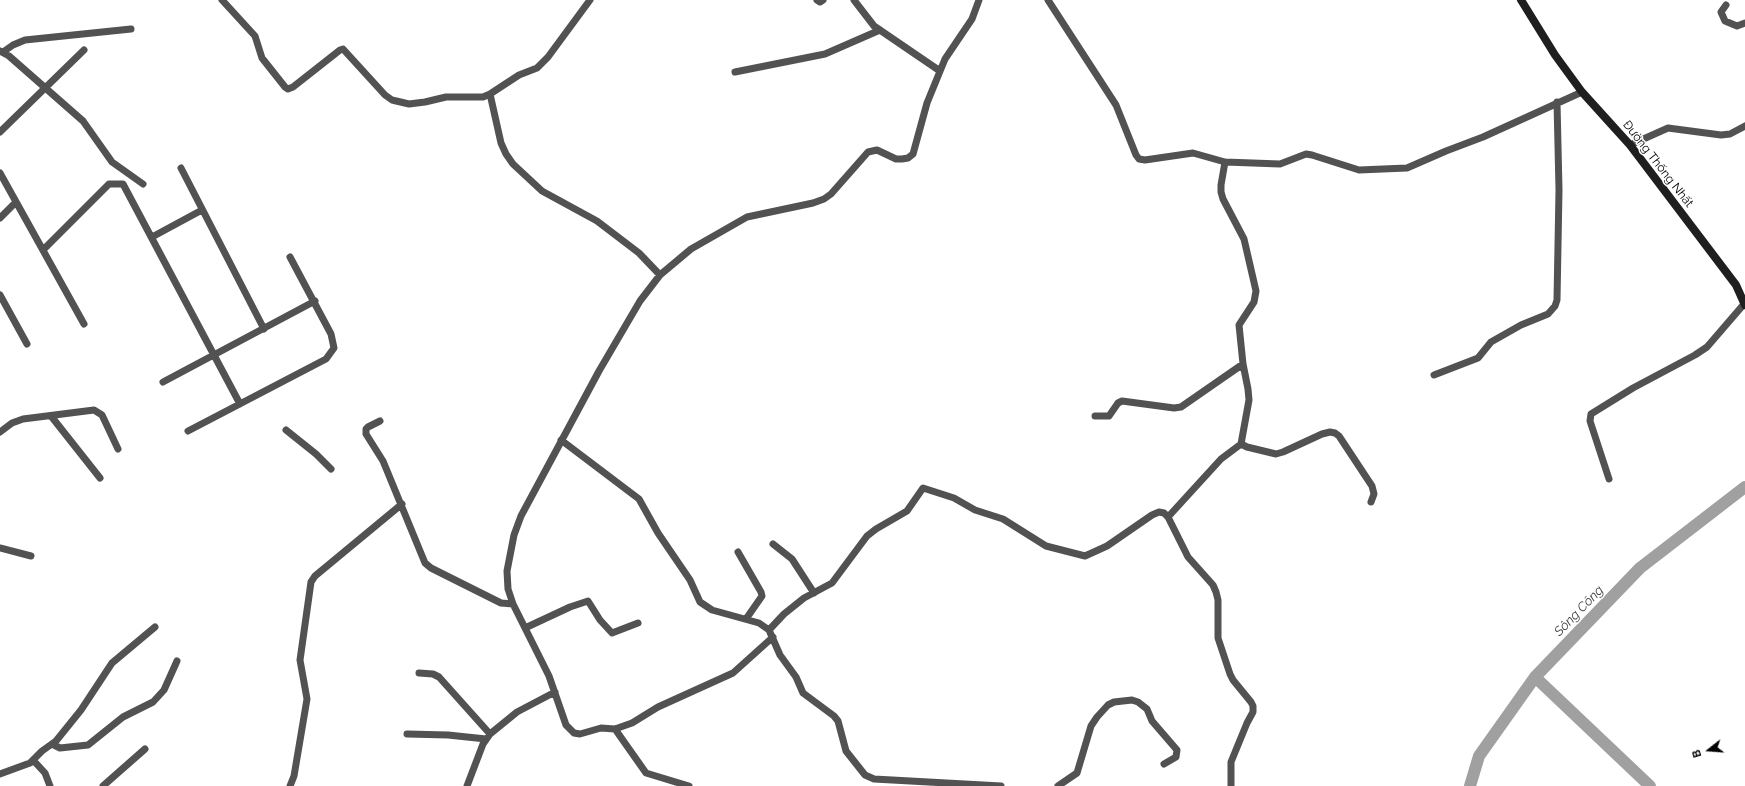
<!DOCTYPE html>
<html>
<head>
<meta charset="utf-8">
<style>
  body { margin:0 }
  #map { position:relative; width:1745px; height:786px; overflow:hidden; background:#fff; font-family:Raleway,sans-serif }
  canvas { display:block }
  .north { position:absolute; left:1689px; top:730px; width:40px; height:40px; -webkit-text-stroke:3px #fff; paint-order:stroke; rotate:253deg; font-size:11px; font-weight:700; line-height:16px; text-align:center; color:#000 }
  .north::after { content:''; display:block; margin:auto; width:14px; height:18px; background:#000; clip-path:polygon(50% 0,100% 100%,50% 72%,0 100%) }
</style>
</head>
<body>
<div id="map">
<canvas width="1745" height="786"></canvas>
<div class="north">B</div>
</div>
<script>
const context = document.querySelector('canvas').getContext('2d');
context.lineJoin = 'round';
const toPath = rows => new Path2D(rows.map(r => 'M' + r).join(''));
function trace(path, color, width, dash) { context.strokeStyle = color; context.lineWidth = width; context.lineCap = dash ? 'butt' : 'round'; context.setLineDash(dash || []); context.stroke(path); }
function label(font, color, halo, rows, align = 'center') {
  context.font = font + ' Raleway,sans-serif'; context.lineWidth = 3; context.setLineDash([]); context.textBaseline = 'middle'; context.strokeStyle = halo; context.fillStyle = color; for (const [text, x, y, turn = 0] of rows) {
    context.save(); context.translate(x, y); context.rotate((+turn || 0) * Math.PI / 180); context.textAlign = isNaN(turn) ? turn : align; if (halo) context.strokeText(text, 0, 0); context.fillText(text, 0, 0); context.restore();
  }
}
const river = toPath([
  [1535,677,1650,786],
  [1470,786,1479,756,1535,677,1640,568,1745,487]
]);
const street = toPath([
  [222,0,255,36,262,58,285,87,288,89,293,87,340,50,343,49,385,95,392,100,409,104,425,102,446,97,483,97,490,94,519,75,537,68,548,57,590,0],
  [817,0,820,2,823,0],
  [854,0,874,26,940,71],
  [1048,0,1116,105,1136,155,1139,159,1145,160,1193,153,1225,162,1280,164,1306,154,1312,155,1359,170,1407,168,1446,151,1483,137,1582,92],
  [1726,5,1721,12,1725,21,1737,26,1745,23],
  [0,51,9,56,83,121,112,162,143,184],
  [3,52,13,45,25,40,131,29],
  [735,72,825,54,880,30],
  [490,94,501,143,506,154,513,164,542,191,597,221,639,253,660,275],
  [0,132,84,50],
  [1630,145,1668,128,1721,135,1730,134,1745,126],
  [181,168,264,329],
  [0,173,84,324],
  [0,218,16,202],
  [152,237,202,210],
  [43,250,109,184,123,184,240,404],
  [0,295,27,344],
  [1434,375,1478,358,1491,342,1521,325,1548,314,1555,306,1557,300,1559,190,1557,102],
  [163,382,315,301],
  [51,416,100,478],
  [1095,416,1109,416,1118,403,1122,401,1174,408,1181,407,1243,364],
  [380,421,368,427,366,429,366,434,383,461,425,563,431,568,501,603,513,604],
  [286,430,316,454,331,469],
  [188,431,326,359,334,348,331,334,290,257],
  [0,432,12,423,23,419,94,410,102,415,118,449],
  [561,440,639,499,658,533,690,580,700,602,712,610,759,623,769,630,780,655,796,677,803,693,834,716,838,721,846,751,865,775,874,779,1001,786],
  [1241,444,1247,447,1276,454,1283,452,1322,434,1330,432,1335,433,1339,436,1372,486,1374,494,1371,502],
  [1609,479,1590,421,1591,414,1633,388,1695,355,1707,347,1744,304],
  [1168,517,1221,459,1241,444,1249,400,1248,389,1243,364,1239,325,1254,302,1256,291,1244,239,1223,199,1221,192,1221,185,1225,162],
  [773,544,792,559,814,593],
  [0,548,31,556],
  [738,552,761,592,762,596,746,619],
  [525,628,570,607,588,601,600,620,612,633,638,623],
  [769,630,784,614,804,598,832,583,867,536,876,529,907,511,923,488,954,498,975,510,1003,519,1046,546,1085,556,1107,546,1152,515,1159,512,1164,513,1168,517,1188,557,1213,585,1216,592,1218,600,1218,638,1230,674,1233,680,1251,702,1253,706,1253,712,1247,723,1231,762,1231,786],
  [773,637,733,673,658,707,632,723,615,729,601,728,580,734,574,733,566,725,549,676,513,604,508,589,507,571,514,535,521,516,599,371,640,301,660,275,691,249,747,217,813,203,824,199,831,194,868,152,877,150,896,159,902,159,908,158,913,154,927,103,945,59,972,19,979,0],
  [419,673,433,674,439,677,490,734],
  [615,729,646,773,689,786],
  [407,734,448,735,486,739],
  [52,744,60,748,88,745,123,717,153,702,164,690,177,661],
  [33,760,45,773,50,786],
  [0,774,30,763,42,751,56,741,81,710,112,663,155,627],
  [103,786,145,749],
  [290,786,294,776,307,699,300,660,311,582,315,576,402,504],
  [467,786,483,744,490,734,517,712,555,692],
  [1058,786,1077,773,1091,726,1097,717,1108,705,1114,702,1132,700,1138,702,1147,709,1152,721,1177,750,1176,757,1164,764]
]);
const secondary = toPath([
  [1521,0,1555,55,1582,92,1630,145,1736,285,1745,305]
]);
const streetNames = [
  ["Đường Thống Nhất",1658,164,52]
];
const waterNames = [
  ["Sông Công",1579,611,-46]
];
trace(river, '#a0a0a0', 12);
trace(street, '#525252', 7);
trace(secondary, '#1f1f1f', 8);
label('12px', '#000', '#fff', streetNames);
label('italic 13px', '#414141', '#fff', waterNames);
</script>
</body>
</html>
